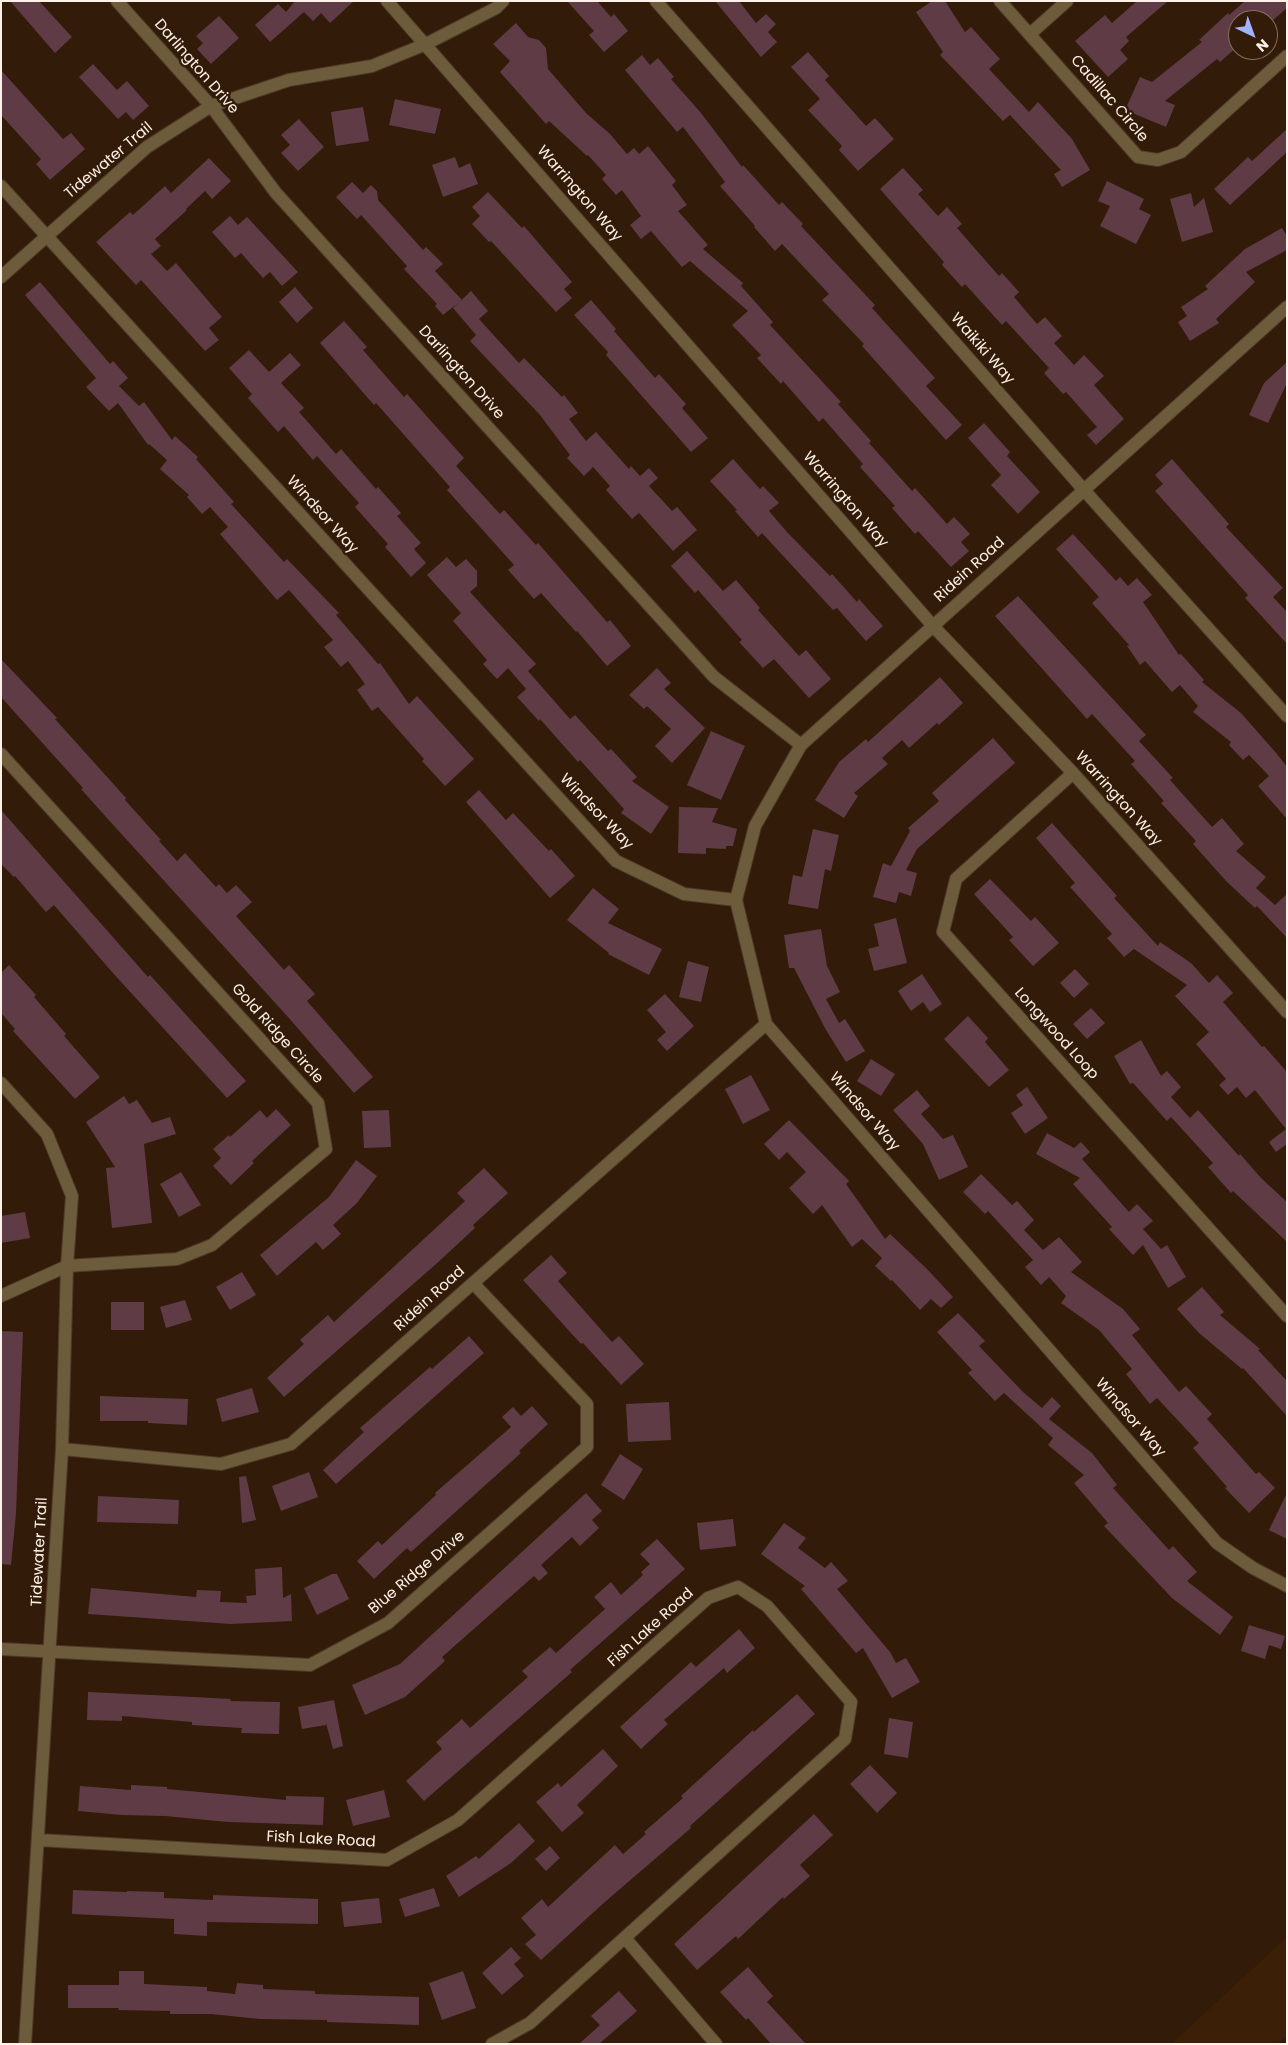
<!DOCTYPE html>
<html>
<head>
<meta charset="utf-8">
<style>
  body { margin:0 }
  #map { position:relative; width:1288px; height:2045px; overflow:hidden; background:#321b08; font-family:Poppins,sans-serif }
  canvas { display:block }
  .frame { position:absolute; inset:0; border:2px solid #fef1e7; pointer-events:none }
  .north { position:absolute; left:1228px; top:10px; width:50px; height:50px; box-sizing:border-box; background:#321b08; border:1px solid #847161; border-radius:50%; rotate:138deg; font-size:14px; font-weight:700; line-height:20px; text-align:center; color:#fef1e7 }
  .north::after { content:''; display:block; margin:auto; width:18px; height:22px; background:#a2b2fd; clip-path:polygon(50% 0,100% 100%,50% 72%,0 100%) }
</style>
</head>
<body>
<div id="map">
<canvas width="1288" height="2045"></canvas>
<div class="frame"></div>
<div class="north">N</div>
</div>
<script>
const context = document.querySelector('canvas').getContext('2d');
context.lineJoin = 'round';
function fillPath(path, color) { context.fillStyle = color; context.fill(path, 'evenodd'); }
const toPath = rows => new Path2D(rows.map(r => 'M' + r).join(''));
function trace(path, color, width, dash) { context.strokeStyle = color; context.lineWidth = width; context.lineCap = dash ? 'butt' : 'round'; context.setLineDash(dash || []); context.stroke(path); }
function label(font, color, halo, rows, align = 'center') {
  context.font = font + ' Poppins,sans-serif'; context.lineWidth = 5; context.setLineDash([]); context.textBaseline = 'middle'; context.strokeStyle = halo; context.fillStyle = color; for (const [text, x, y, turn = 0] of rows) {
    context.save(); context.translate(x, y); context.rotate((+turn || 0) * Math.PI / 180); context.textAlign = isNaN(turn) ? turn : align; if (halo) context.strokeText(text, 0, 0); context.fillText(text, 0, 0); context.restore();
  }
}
const built = toPath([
  [1287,1937,1287,2036,1277,2044,1171,2044]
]);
const building = toPath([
  [10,1,39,1,72,37,55,53],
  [295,1,354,1,330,23,321,13,313,21,304,12,270,42,255,25,278,4,286,12],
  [567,1,597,1,611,17,614,14,628,31,604,52,589,35,594,31],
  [715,1,739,1,756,23,766,14,776,24,768,32,777,42,761,57],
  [932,1,945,1,965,32,971,27,1000,59,989,69,1029,112,1038,102,1072,139,1090,170,1062,187,1054,174,1061,170,1010,115,1003,121,940,55,943,52,916,12],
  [1137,1,1168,1,1126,37,1129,41,1120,50,1128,59,1108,77,1075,41,1105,15,1112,23],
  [1245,1,1287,1,1287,8,1273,20,1238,20,1238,46,1220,62,1217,59,1165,101,1175,105,1166,127,1125,110,1140,77,1152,82,1202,42,1199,40,1228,13,1229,15],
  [219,16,239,38,211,64,197,49,203,43,196,36],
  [516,23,528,37,539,40,546,48,548,69,586,113,610,134,627,154,634,148,639,154,648,146,676,181,672,185,687,205,678,211,708,245,703,249,743,283,741,286,773,322,770,325,841,402,838,404,871,441,869,443,912,491,915,488,947,524,954,517,970,534,961,542,969,551,951,567,918,531,915,534,892,508,895,506,860,467,863,464,823,418,819,422,783,381,781,384,757,358,761,355,732,325,748,311,690,261,682,267,651,231,641,239,630,225,641,216,622,190,616,195,602,179,606,175,588,155,587,156,549,121,546,124,500,72,510,61,493,44],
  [808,52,829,76,825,80,866,126,875,118,894,139,858,171,839,150,842,146,808,110,820,99,791,67],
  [642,55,650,65,658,58,674,77,671,79,701,113,742,167,743,165,779,205,782,202,803,224,801,226,875,305,872,308,935,378,926,386,962,425,946,440,862,346,864,344,822,300,829,294,782,244,775,251,754,227,755,226,720,186,725,182,683,127,677,132,625,70],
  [93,64,117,90,127,81,149,106,133,120,126,112,118,119,79,77],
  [1,70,63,139,71,133,85,149,50,180,36,164,41,159,1,115],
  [395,99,441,109,435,134,389,125],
  [363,107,369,141,336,146,331,112],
  [299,119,324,147,298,171,281,153,290,145,281,135],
  [1287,129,1287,152,1230,205,1214,189,1248,157,1252,161],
  [455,157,459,168,470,163,478,184,443,197,432,165],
  [209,158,231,181,212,199,205,191,186,209,187,210,155,239,161,246,151,254,167,271,176,263,222,317,209,328,219,340,205,351,141,280,136,285,96,242,130,212,133,215,165,186,171,193],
  [903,168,923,190,918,194,938,216,947,207,962,224,957,228,999,276,1002,273,1019,292,1014,297,1037,324,1045,317,1062,336,1054,343,1074,365,1084,355,1104,376,1094,385,1124,419,1096,445,1087,435,1097,427,1066,392,1063,394,1044,373,1049,368,1006,321,1002,325,965,284,962,287,942,265,944,262,880,189],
  [1107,181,1144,199,1139,209,1151,215,1136,244,1100,226,1110,206,1098,201],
  [352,182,363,193,371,185,377,191,378,200,423,250,426,247,443,264,435,271,462,300,443,315,435,306,437,304,404,269,407,266,361,215,357,219,336,197],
  [488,192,522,228,524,226,572,282,564,289,572,298,556,312,491,241,489,242,472,224,480,216,472,207],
  [1191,193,1194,207,1204,198,1213,232,1182,242,1170,199],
  [230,216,238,225,247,217,298,272,282,286,270,272,263,278,241,253,235,258,212,232],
  [1282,228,1287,236,1287,250,1246,272,1255,282,1216,319,1219,323,1190,341,1178,322,1187,316,1181,307,1208,289,1205,286,1245,249],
  [40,282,110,364,113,361,128,378,119,386,139,406,144,402,172,440,175,436,198,457,196,459,234,502,231,504,284,562,287,559,339,613,336,615,378,664,380,663,409,704,417,696,474,759,445,786,422,761,424,759,378,707,372,711,357,690,365,684,348,661,341,667,324,647,333,640,289,590,277,600,220,534,228,527,210,507,202,514,187,497,189,495,160,469,167,460,149,444,148,445,118,403,109,411,86,387,96,378,25,295],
  [295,287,313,308,297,323,279,302],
  [471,291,488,311,479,319,519,363,524,358,562,397,564,395,578,413,569,419,586,441,596,432,629,469,631,466,640,476,649,468,658,478,649,486,672,511,677,507,697,530,673,551,639,513,632,519,606,490,610,486,593,467,584,476,567,458,570,455,540,415,470,341,476,335,453,308],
  [591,300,616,329,614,331,655,378,659,374,686,404,682,408,708,438,691,452,606,355,608,352,574,315],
  [344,321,367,347,363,350,404,397,407,394,464,458,456,466,500,514,504,510,536,545,538,543,607,622,610,620,631,646,607,666,577,631,576,632,541,593,534,599,508,570,514,565,447,490,450,487,376,403,374,405,320,343],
  [249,350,269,372,290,353,301,365,281,383,304,408,299,412,336,454,341,449,376,489,378,487,401,513,397,516,421,543,414,549,426,563,411,577,385,547,388,544,355,507,359,503,317,456,313,460,284,426,278,432,248,398,252,394,229,368],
  [1287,362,1287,383,1268,423,1249,415,1264,383],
  [984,423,1010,452,1007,456,1040,492,1018,514,991,485,1001,475,968,438],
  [733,459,760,489,763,486,779,503,769,511,786,531,830,576,832,574,857,602,859,599,883,626,866,641,837,608,833,610,762,533,758,537,735,511,737,510,710,481],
  [1172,459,1229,524,1226,527,1283,588,1273,597,1287,612,1287,644,1245,598,1248,595,1155,491,1163,484,1155,475],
  [1073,534,1116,581,1120,577,1128,586,1137,578,1152,595,1143,602,1179,655,1181,654,1204,680,1202,682,1241,713,1277,754,1287,767,1287,819,1258,786,1269,776,1249,755,1243,760,1229,745,1231,742,1193,712,1198,706,1180,685,1172,692,1145,661,1140,665,1127,646,1129,645,1092,603,1099,597,1056,549],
  [687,551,723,591,736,580,760,608,758,610,799,656,806,650,831,679,809,698,774,659,763,668,739,642,742,640,698,590,695,593,671,566],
  [447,557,456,567,466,559,477,571,477,586,470,592,536,664,528,671,570,719,575,715,608,751,611,749,637,777,632,781,669,807,651,834,621,813,624,809,580,760,578,762,540,719,539,721,517,697,526,689,508,668,497,679,483,664,487,660,453,621,461,613,427,575],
  [1018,596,1146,735,1139,741,1173,778,1170,780,1212,827,1222,818,1244,844,1236,851,1266,877,1256,888,1275,905,1287,894,1287,938,1257,906,1255,908,1227,882,1193,844,1196,841,1161,803,1164,801,1131,764,1135,761,1092,714,1087,719,995,616],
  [1,659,57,718,55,719,126,798,125,800,161,840,159,841,177,861,185,853,216,887,219,884,227,893,236,885,252,902,236,916,284,970,289,965,315,994,307,1001,373,1077,354,1093,288,1017,106,817,81,789,83,788,1,697],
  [657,668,671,683,664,689,705,728,672,763,655,746,671,729,647,706,644,709,629,695],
  [940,677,963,703,939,725,937,723,909,748,902,740,882,758,888,764,854,793,858,796,844,818,815,800,839,762,866,739,868,742],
  [711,731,745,746,721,800,687,785],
  [993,738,1015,763,917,849,906,870,917,873,911,896,899,892,896,903,873,897,883,863,891,866,910,831,908,828,939,801,932,793],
  [479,790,506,820,513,813,549,851,551,849,575,876,550,898,466,802],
  [679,807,718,808,712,822,737,829,733,846,726,846,726,849,706,848,706,854,678,853],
  [1,810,148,977,150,975,246,1081,227,1098,112,972,54,905,46,912,15,876,14,877,1,864],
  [1052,823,1117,896,1114,898,1158,946,1160,942,1191,963,1209,983,1217,975,1233,993,1223,1002,1262,1047,1264,1046,1287,1072,1287,1144,1276,1152,1269,1142,1286,1129,1255,1090,1246,1098,1237,1087,1228,1095,1219,1085,1226,1079,1196,1044,1209,1032,1175,996,1187,985,1134,949,1124,957,1107,938,1112,934,1070,887,1075,883,1036,838],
  [813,829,839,835,831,871,825,869,818,909,788,904,793,875,802,877],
  [990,879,1031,921,1035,917,1059,943,1033,966,1009,940,1013,937,974,894],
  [593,888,619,909,608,923,662,949,649,975,608,954,609,953,567,920],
  [896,918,907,963,874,971,868,949,879,946,874,924],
  [821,929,827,966,840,992,826,999,839,1023,845,1019,865,1051,846,1062,826,1030,794,968,789,968,784,935],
  [688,961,709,967,701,1002,679,997],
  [9,965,36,995,34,997,66,1034,64,1036,100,1077,75,1099,13,1031,15,1029,1,1013,1,973],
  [1075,969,1089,984,1074,998,1060,983],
  [922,974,942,1004,930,1012,923,1002,911,1011,898,991],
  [665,994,694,1026,667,1051,657,1040,666,1032,647,1010],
  [1091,1008,1105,1023,1087,1039,1073,1024],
  [968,1016,988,1038,985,1042,1009,1070,989,1087,944,1039],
  [1141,1040,1161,1076,1167,1071,1181,1087,1171,1097,1190,1118,1198,1110,1239,1156,1240,1154,1261,1178,1287,1202,1287,1242,1233,1191,1231,1193,1208,1167,1213,1163,1171,1117,1167,1121,1133,1083,1130,1084,1114,1056],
  [871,1059,895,1074,881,1096,857,1081],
  [751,1075,770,1110,743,1124,725,1089],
  [1027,1087,1048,1118,1025,1134,1011,1113,1023,1105,1016,1095],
  [917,1090,930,1106,921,1114,943,1139,953,1135,968,1167,939,1180,923,1144,893,1110],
  [124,1096,129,1104,137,1100,152,1123,170,1117,176,1134,144,1144,152,1223,112,1228,106,1168,115,1167,86,1122],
  [276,1109,291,1125,252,1161,254,1163,231,1185,213,1166,221,1158,213,1149,229,1135,230,1137,260,1110,267,1118],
  [389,1110,391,1147,364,1148,362,1111],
  [789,1120,849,1181,846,1184,885,1239,890,1234,927,1269,953,1297,941,1308,931,1299,920,1310,892,1280,891,1281,875,1266,882,1258,862,1239,852,1247,822,1205,813,1214,789,1188,806,1172,787,1152,779,1160,764,1144],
  [1047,1133,1074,1148,1081,1142,1090,1152,1082,1159,1129,1212,1137,1204,1153,1221,1143,1229,1161,1249,1167,1245,1186,1277,1168,1288,1143,1245,1133,1255,1109,1229,1112,1227,1073,1184,1080,1178,1036,1154],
  [356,1160,377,1176,357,1203,333,1225,341,1234,323,1250,316,1242,277,1276,260,1255,329,1197],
  [484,1168,508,1193,473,1225,475,1228,435,1265,284,1397,267,1378,304,1344,300,1340,328,1315,334,1322,465,1201,457,1193],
  [181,1172,201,1205,179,1217,160,1184],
  [981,1174,1012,1205,1017,1201,1034,1220,1024,1230,1043,1250,1059,1237,1082,1262,1071,1272,1123,1309,1140,1329,1132,1335,1149,1356,1179,1392,1186,1386,1212,1414,1207,1419,1256,1474,1259,1472,1275,1488,1249,1513,1225,1488,1227,1487,1193,1448,1199,1443,1157,1398,1150,1404,1126,1374,1132,1369,1099,1330,1061,1303,1066,1296,1049,1277,1041,1285,1025,1267,1033,1260,988,1211,985,1214,963,1192],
  [25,1212,30,1238,1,1243,1,1216],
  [551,1255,567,1273,558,1281,612,1342,619,1336,644,1364,621,1385,583,1343,581,1344,523,1280],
  [242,1272,256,1295,230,1310,216,1287],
  [1202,1287,1224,1312,1220,1315,1260,1349,1258,1350,1287,1381,1287,1416,1243,1368,1242,1369,1199,1333,1177,1309],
  [185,1300,192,1320,166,1328,160,1307],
  [111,1302,144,1302,144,1330,111,1330],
  [958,1313,985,1341,979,1346,1023,1392,1042,1408,1052,1397,1061,1406,1049,1419,1092,1453,1117,1485,1113,1488,1169,1550,1173,1546,1197,1572,1187,1581,1233,1617,1220,1635,1172,1598,1104,1526,1108,1523,1074,1483,1084,1475,1048,1445,1053,1438,1004,1393,995,1401,968,1373,972,1370,937,1332],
  [1,1331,23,1332,16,1513,11,1565,1,1564],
  [469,1336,484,1353,336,1484,323,1470,364,1432,360,1428,430,1367,432,1369],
  [252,1388,259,1412,222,1422,216,1399],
  [100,1396,188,1399,187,1425,148,1423,148,1421,100,1421],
  [669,1402,671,1440,628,1442,626,1404],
  [532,1406,548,1424,519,1451,521,1453,411,1552,407,1548,374,1579,357,1561,378,1541,382,1545,436,1495,435,1493,511,1427,502,1417,513,1407,521,1416],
  [620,1454,643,1469,624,1500,601,1485],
  [309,1472,318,1497,281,1511,272,1486],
  [246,1476,256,1520,242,1523,239,1477],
  [586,1493,602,1511,592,1520,599,1528,580,1546,572,1537,541,1565,548,1573,539,1581,534,1576,442,1657,445,1661,405,1697,365,1715,352,1685,400,1664],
  [1287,1493,1287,1539,1269,1530],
  [98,1496,179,1500,178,1524,97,1522],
  [733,1519,736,1546,700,1550,697,1523],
  [784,1523,806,1538,798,1548,825,1568,831,1562,848,1581,837,1589,890,1652,896,1663,906,1658,920,1682,892,1698,863,1648,856,1653,801,1589,805,1586,761,1554],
  [657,1539,685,1569,605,1639,570,1670,572,1672,424,1801,406,1781,442,1749,436,1742,462,1719,470,1728,528,1677,522,1671,550,1647,556,1653,605,1609,594,1597,611,1582,621,1595,643,1575,641,1572,650,1564,640,1554],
  [282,1567,283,1598,291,1594,292,1621,231,1624,88,1614,91,1588,196,1597,197,1590,221,1591,220,1602,247,1603,246,1596,256,1595,255,1569],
  [332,1574,337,1574,349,1599,317,1615,304,1588],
  [1249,1625,1285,1636,1281,1649,1269,1645,1265,1659,1241,1651],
  [739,1629,755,1648,727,1673,724,1668,664,1720,668,1724,641,1749,620,1727,691,1662,696,1667],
  [88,1692,194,1697,231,1699,230,1701,280,1702,279,1734,241,1733,242,1728,192,1725,192,1722,122,1716,122,1721,87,1720],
  [797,1694,815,1714,690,1826,691,1828,606,1901,541,1960,525,1944,536,1935,521,1918,542,1899,548,1907,615,1845,623,1854,646,1834,644,1832,683,1798,681,1796,753,1730,754,1732],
  [334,1700,343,1746,333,1749,326,1723,326,1725,302,1729,298,1707],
  [889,1718,913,1722,908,1758,884,1754],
  [603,1749,618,1766,577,1805,584,1813,562,1832,536,1802,558,1783,561,1787],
  [870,1765,897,1793,877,1813,850,1784],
  [131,1785,167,1787,167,1789,286,1800,286,1796,324,1797,323,1825,228,1822,165,1816,122,1815,78,1811,80,1786,131,1790],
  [384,1790,390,1817,353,1826,346,1800],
  [814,1814,833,1835,800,1865,810,1876,784,1899,783,1897,738,1939,736,1936,697,1970,674,1944],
  [519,1823,535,1841,511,1863,459,1897,446,1876,476,1856,479,1859],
  [550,1846,560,1858,546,1871,535,1859],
  [434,1888,440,1906,405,1917,399,1899],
  [73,1890,127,1892,127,1891,164,1892,164,1898,213,1900,213,1895,318,1899,318,1924,207,1922,207,1936,174,1934,174,1919,72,1914],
  [379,1898,382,1923,344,1927,341,1902],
  [511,1947,521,1958,514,1964,524,1976,502,1995,482,1973],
  [748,1967,773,1996,767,2002,806,2044,771,2044,748,2018,746,2020,720,1992],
  [119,1971,144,1971,144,1984,207,1987,207,1991,235,1994,237,1983,263,1985,263,1989,315,1991,315,1994,419,1997,419,2025,327,2022,327,2020,260,2019,211,2014,170,2014,170,2011,118,2010,119,2008,68,2008,68,1985,119,1985],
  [463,1971,476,2008,442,2020,429,1983],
  [619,1991,637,2011,599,2044,579,2044,600,2025,591,2016]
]);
const minor = toPath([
  [117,1,211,106,276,193,714,677,801,745],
  [387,1,933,626,1073,773,1287,1012],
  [656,1,1083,489,1287,716],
  [1000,1,1138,157,1158,160,1181,152,1287,56],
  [1030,34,1067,1],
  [1,186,616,861,684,894,736,900],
  [1,277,147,147,211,106,289,80,372,66,426,44,496,8,503,1],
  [1287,307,801,745,755,826,736,900,766,1024,1217,1543,1253,1568,1287,1586],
  [1,754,318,1103,326,1149,212,1245,177,1259,67,1266,1,1296],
  [1073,773,956,879,943,932,1287,1316],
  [1,1083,47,1134,72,1196,67,1266,62,1449,25,2044],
  [62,1449,221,1464,291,1444,766,1024],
  [1,1649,310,1665,388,1623,587,1447,587,1404,473,1283],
  [39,1840,387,1860,458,1820,708,1598,738,1587,767,1606,851,1702,845,1739,530,2023,492,2044],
  [625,1938,716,2044]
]);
const streetNames = [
  ["Darlington Drive",196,67,49],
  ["Cadillac Circle",1109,99,49],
  ["Tidewater Trail",109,161,-40],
  ["Warrington Way",579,194,49],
  ["Waikiki Way",982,349,49],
  ["Darlington Drive",461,373,48],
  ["Warrington Way",845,500,49],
  ["Windsor Way",322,515,48],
  ["Ridein Road",970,570,-42],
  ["Warrington Way",1118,799,48],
  ["Windsor Way",596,812,46],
  ["Gold Ridge Circle",277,1034,48],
  ["Longwood Loop",1056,1034,48],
  ["Windsor Way",864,1112,49],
  ["Ridein Road",430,1299,-42],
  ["Windsor Way",1130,1418,49],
  ["Tidewater Trail",40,1552,-87],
  ["Blue Ridge Drive",417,1573,-40],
  ["Fish Lake Road",651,1628,-42],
  ["Fish Lake Road",321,1840,3]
];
fillPath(built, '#3b1f06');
fillPath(building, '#5f3b46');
trace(minor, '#4f3927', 14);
trace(minor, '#6c5c3c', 12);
label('15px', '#fef1e7', '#321b08', streetNames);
</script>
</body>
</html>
